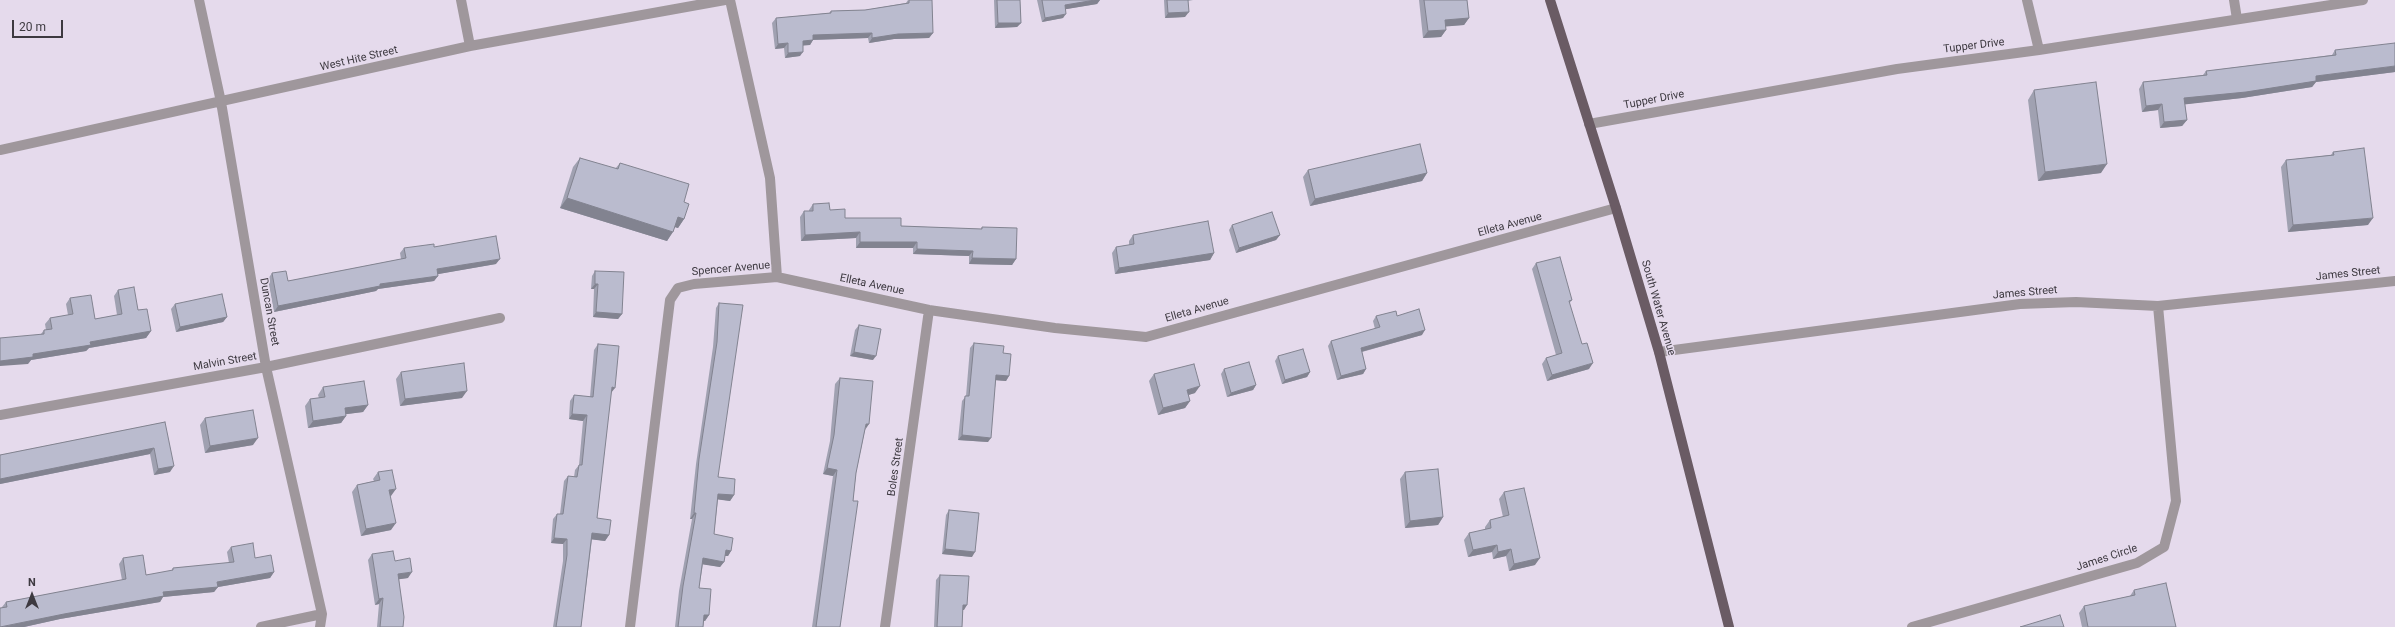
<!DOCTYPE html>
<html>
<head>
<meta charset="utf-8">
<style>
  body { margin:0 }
  #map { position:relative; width:2395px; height:627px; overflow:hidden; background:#e5daec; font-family:Roboto,sans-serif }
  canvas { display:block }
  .north { position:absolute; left:12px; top:575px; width:40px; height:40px; -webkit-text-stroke:3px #e5daec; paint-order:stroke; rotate:0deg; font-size:11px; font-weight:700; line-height:16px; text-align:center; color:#3d3940 }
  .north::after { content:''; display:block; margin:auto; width:14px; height:18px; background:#3d3940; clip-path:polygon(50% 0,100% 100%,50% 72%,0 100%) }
  .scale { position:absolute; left:12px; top:20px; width:51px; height:18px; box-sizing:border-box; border:2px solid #3d3940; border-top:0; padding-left:5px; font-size:12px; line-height:14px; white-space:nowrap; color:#3d3940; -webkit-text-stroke:3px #e5daec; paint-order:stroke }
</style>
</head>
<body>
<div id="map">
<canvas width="2395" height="627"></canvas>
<div class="north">N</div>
<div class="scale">20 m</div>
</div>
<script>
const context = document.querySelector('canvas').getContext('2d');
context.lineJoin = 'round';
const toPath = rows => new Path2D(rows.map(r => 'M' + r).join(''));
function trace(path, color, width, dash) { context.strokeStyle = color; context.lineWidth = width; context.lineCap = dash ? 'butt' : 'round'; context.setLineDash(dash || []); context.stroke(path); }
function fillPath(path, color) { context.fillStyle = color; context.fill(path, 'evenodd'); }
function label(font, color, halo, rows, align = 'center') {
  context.font = font + ' Roboto,sans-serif'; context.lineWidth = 3; context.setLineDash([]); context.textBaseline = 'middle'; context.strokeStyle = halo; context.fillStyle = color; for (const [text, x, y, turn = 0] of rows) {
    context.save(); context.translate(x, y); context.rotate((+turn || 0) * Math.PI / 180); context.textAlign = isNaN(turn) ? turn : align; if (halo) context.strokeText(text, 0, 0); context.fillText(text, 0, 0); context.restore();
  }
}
const minor = toPath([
  [199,0,221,102,266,367,322,614,320,627],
  [461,0,470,46],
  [730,0,770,178,777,277],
  [2027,0,2039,50],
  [2234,0,2237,19],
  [1589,124,1897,69,2039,50,2363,0],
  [0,150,470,46,725,0],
  [1659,352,2020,304,2076,302,2158,306,2395,281],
  [0,415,266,367,500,318],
  [261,627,322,614],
  [630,627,670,300,678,288,694,284,777,277,929,310,1055,328,1146,337,1616,208],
  [885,627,929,310],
  [1912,627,2137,563,2164,547,2176,501,2158,306]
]);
const major = toPath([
  [1550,0,1616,208,1659,352,1729,627]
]);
const wall = toPath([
  [908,0,933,33,929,38,894,39,869,43,868,38,813,40,810,45,803,45,800,56,785,58,784,48,775,49,772,23,776,18,829,13,831,11,865,10,906,3],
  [994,0,1020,0,1021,23,1017,27,995,28],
  [1037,0,1100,0,1097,4,1066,9,1063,18,1042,22],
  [1164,0,1193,0,1188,1,1185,17,1165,18],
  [1419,0,1467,0,1469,18,1464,25,1446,26,1446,30,1441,37,1423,38],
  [2335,50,2395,72,2316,82,2312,87,2242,98,2185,104,2187,120,2182,126,2160,128,2158,110,2142,112,2139,89,2143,82,2203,75,2206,71,2332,55],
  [2034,90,2101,173,2038,181,2028,100],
  [2333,152,2368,225,2288,232,2281,167,2286,160,2331,155],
  [580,158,615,169,620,163,684,202,684,219,678,228,675,227,667,241,560,208,573,167],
  [1308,170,1427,173,1422,181,1310,206,1303,177],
  [813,204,830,210,845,218,901,226,981,229,982,227,1016,259,1012,265,969,264,969,256,913,254,913,248,856,248,856,238,801,241,800,217,804,211,809,211,809,210],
  [1232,225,1280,235,1276,240,1236,253,1229,230],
  [1133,235,1214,253,1210,260,1115,274,1112,253,1116,247,1129,245,1129,241],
  [434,247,496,264,438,274,438,276,434,281,378,289,376,291,274,312,268,279,272,273,288,281,401,259,400,253,404,248],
  [1536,263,1572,300,1569,304,1589,369,1547,381,1542,364,1546,358,1556,355,1532,269],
  [595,271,622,314,618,319,593,317,594,289,591,289,592,276],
  [118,290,138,310,151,331,146,338,89,348,86,351,31,360,28,364,41,334,44,330,46,330,45,324,50,318,68,315,66,304,70,298,95,319,117,315,114,296],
  [719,303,718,477,734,495,730,501,718,499,714,534,731,551,728,556,725,556,724,562,720,567,703,564,699,588,709,615,705,621,704,621,703,627,675,627,679,591,692,519,690,519,696,464,713,347,716,308],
  [175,304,227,317,223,322,176,332,171,309],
  [1376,316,1397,316,1422,335,1362,352,1366,369,1363,374,1337,380,1328,346,1331,341,1375,329,1373,321],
  [859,325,873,360,850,356,855,330],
  [974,343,1003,353,1009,376,1006,381,996,380,988,442,958,440,962,401,966,396,970,348],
  [598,344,611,393,597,518,609,535,605,541,592,539,581,627,553,627,563,561,563,544,551,543,553,519,557,514,560,514,564,481,568,476,574,477,575,470,579,465,583,421,569,419,570,401,574,395,590,397,594,350],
  [1278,356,1310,372,1307,377,1282,384,1275,361],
  [1224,369,1256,385,1253,390,1227,397,1221,374],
  [401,372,462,398,400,406,396,379],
  [1154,374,1195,393,1188,395,1190,401,1185,408,1158,415,1149,381],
  [840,378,865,430,856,473,840,627,812,627,833,476,823,474,830,441,835,384],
  [323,387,368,405,363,412,346,414,346,416,341,423,308,428,305,406,310,399,319,398,318,395],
  [205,418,253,445,205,453,200,425],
  [165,422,170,472,154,475,150,454,0,484,0,455],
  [378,472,390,496,391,530,361,536,352,492,357,485,374,481,373,479],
  [1405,472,1443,517,1438,525,1405,528,1400,479],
  [1504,492,1535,565,1509,571,1506,556,1493,559,1492,552,1468,557,1464,540,1469,533,1485,530,1485,527,1490,520,1503,517,1499,499],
  [949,510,972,557,942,554,946,515],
  [231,547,255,558,274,572,270,578,218,587,214,592,163,597,160,602,60,619,24,627,0,627,2,607,6,602,122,580,119,564,123,558,146,575,171,571,173,568,229,563,227,552],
  [372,554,395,561,408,578,399,579,403,627,377,627,379,604,375,605,368,560],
  [940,575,964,610,963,610,962,627,934,627,936,580],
  [2134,590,2176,627,2082,627,2079,613,2084,606,2130,596]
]);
const shadedWall = toPath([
  [1095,0,1100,0,1097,4,1061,10,1065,5],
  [1189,12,1185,17,1165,18,1168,13],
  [1066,14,1063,18,1042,22,1045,18],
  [1469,18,1464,25,1440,27,1445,20],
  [998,23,1021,23,1017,27,995,28],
  [1446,30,1441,37,1423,38,1428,31],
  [872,33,868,38,809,40,813,35],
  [933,33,929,38,894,39,869,43,872,38,898,34],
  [813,40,810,45,799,46,803,41],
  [788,43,784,48,775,49,778,44],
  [803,52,800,56,785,58,788,53],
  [2395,66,2395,72,2316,82,2312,87,2242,98,2180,105,2184,98,2316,76],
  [2162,104,2158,110,2142,112,2146,106],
  [2187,120,2182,126,2160,128,2164,122],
  [2107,164,2101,173,2038,181,2045,172],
  [1427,173,1422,181,1310,206,1315,199],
  [567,198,673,232,667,241,560,208],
  [678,217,684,219,678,228,671,226],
  [2373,218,2368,225,2288,232,2293,225],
  [860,232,856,238,801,241,805,235],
  [1280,235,1276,240,1236,253,1239,248],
  [860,242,917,242,913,248,856,248],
  [917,249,973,251,969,256,913,254],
  [1214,253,1210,260,1115,274,1119,268],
  [972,258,1016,259,1012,265,969,264],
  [500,259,496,264,433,275,437,269],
  [438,276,434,281,378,289,376,291,274,312,278,306,380,284],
  [595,284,598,284,594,289,591,289],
  [596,312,622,314,618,319,593,317],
  [227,317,223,322,176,332,180,327],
  [1425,330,1422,335,1357,353,1361,348],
  [151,331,146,338,89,348,86,351,31,360,28,364,0,366,0,361,90,342],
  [854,352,876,356,873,360,850,356],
  [1593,363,1589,369,1547,381,1552,375],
  [1366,369,1363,374,1337,380,1341,376],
  [1310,372,1307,377,1282,384,1285,380],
  [996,375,1009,376,1006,381,993,380],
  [1256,385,1253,390,1227,397,1231,393],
  [1200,386,1195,393,1182,397,1187,390],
  [612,387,615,388,611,393],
  [467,391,462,398,400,406,405,399],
  [1190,401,1185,408,1158,415,1163,408],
  [368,405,363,412,340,415,345,408],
  [572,414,587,415,583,421,569,419],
  [346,416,341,423,308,428,313,421],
  [866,424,869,424,865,430],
  [962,435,991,438,988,442,958,440],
  [258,438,253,445,205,453,210,446],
  [154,448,150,454,0,484,0,479],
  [174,466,170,472,154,475,158,469],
  [827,468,837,470,833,476,823,474],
  [396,489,391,496,384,497,389,490],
  [718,494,734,495,730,501,714,499],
  [694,513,696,513,692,519,690,519],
  [1443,517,1438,525,1405,528,1410,521],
  [396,523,391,530,361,536,366,529],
  [592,533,609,535,605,541,588,539],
  [554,538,567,539,563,544,551,543],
  [1497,545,1492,552,1468,557,1473,550],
  [945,549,975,552,972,557,942,554],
  [1511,549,1506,556,1493,559,1498,552],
  [726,550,731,551,728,556,722,556],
  [703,558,724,562,720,567,700,564],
  [1540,558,1535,565,1509,571,1514,564],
  [274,572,270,578,218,587,214,592,163,597,160,602,60,619,24,627,2,627,163,592],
  [412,572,408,578,394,580,398,574],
  [383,598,379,604,375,605,379,599],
  [963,605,967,605,964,610,960,610],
  [704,615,709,615,705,621,700,620]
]);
const building = toPath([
  [909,0,932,0,933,33,898,34,872,38,872,33,813,35,813,40,803,41,803,52,788,53,788,43,778,44,776,18,831,13,831,11,865,10,909,3,909,0],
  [997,0,1020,0,1021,23,998,23,997,0],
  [1042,0,1095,0,1065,5,1066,14,1045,18,1042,0],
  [1167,0,1188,0,1189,12,1168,13,1167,0],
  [1424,0,1467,0,1469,18,1445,20,1446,30,1428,31,1424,0],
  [2395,43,2395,66,2316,76,2316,81,2246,92,2184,98,2187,120,2164,122,2162,104,2146,106,2143,82,2207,75,2206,71,2336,55,2335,50,2395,43],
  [2096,82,2107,164,2045,172,2034,90,2096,82],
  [1420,144,1427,173,1315,199,1308,170,1420,144],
  [2364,148,2373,218,2293,225,2286,160,2334,155,2333,152,2364,148],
  [580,158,618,169,620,163,689,184,684,202,689,204,684,219,678,217,673,232,567,198,580,158],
  [829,203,830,210,845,209,845,218,901,218,901,226,982,229,982,227,1017,228,1016,259,972,258,973,251,917,249,917,242,860,242,860,232,805,235,804,211,813,211,813,204,829,203],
  [1272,212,1280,235,1239,248,1232,225,1272,212],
  [1208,221,1214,253,1119,268,1116,247,1134,244,1133,235,1208,221],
  [496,236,500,259,437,269,438,276,380,284,380,286,278,306,272,273,286,271,288,281,406,258,404,248,434,244,434,247,496,236],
  [1560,257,1572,300,1569,301,1582,344,1587,343,1593,363,1552,375,1546,358,1562,353,1536,263,1560,257],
  [595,271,624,272,622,314,596,312,598,284,595,284,595,271],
  [134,287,138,310,147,309,151,331,90,342,91,345,33,354,33,357,0,361,0,338,44,334,44,330,52,329,50,318,73,314,70,298,91,295,95,319,122,314,118,290,134,287],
  [222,294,227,317,180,327,175,304,222,294],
  [719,303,743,305,718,477,735,479,734,495,718,494,714,534,733,538,731,551,726,550,724,562,703,558,699,588,711,589,709,615,704,615,703,627,678,627,683,586,696,513,694,513,699,459,717,342,719,303],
  [1419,309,1425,330,1361,348,1366,369,1341,376,1331,341,1380,327,1376,316,1396,311,1397,316,1419,309],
  [859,325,881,329,876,356,854,352,859,325],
  [974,343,1004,346,1003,353,1011,354,1009,376,996,375,991,438,962,435,965,396,969,396,974,343],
  [598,344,619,346,615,388,612,387,597,518,611,520,609,535,592,533,581,627,556,627,567,555,567,539,554,538,557,514,563,514,568,476,577,477,579,465,582,465,587,415,572,414,574,395,593,397,598,344],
  [1303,349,1310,372,1285,380,1278,356,1303,349],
  [1249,362,1256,385,1231,393,1224,369,1249,362],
  [464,363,467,391,405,399,401,372,464,363],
  [1194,364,1200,386,1187,390,1190,401,1163,408,1154,374,1194,364],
  [840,378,873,381,869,424,866,424,856,473,853,501,858,501,840,627,816,627,837,470,827,468,834,435,840,378],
  [364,381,368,405,345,408,346,416,313,421,310,399,325,397,323,387,364,381],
  [253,410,258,438,210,446,205,418,253,410],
  [165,422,174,466,158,469,154,448,0,479,0,455,165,422],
  [1438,469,1443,517,1410,521,1405,472,1438,469],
  [392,470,396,489,389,490,396,523,366,529,357,485,380,480,378,472,392,470],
  [1524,488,1540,558,1514,564,1511,549,1498,552,1497,545,1473,550,1469,533,1491,528,1490,520,1509,515,1504,492,1524,488],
  [949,510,979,513,975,552,945,549,949,510],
  [253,543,255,558,271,555,274,572,217,582,218,587,163,592,164,596,64,614,0,627,0,608,7,607,6,602,126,579,123,558,143,555,146,575,173,570,173,568,234,562,231,547,253,543],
  [393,551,395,561,410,558,412,572,398,574,404,617,403,627,380,627,383,598,379,599,372,554,393,551],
  [940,575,969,576,967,605,963,605,962,627,937,627,940,575],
  [2166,583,2176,627,2088,627,2084,606,2135,595,2134,590,2166,583],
  [2060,615,2064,627,2020,627,2060,615]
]);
const streetNames = [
  ["Tupper Drive",1974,46,-7],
  ["West Hite Street",359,59,-13],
  ["Tupper Drive",1654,100,-11],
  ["Elleta Avenue",1510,225,-15],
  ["Spencer Avenue",731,269,-5],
  ["James Street",2348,274,-6],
  ["Elleta Avenue",872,285,12],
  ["James Street",2025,293,-5],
  ["South Water Avenue",1658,308,74],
  ["Elleta Avenue",1197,310,-16],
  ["Duncan Street",269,312,80],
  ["Malvin Street",225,362,-10],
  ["Boles Street",896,467,-82],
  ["James Circle",2107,558,-18]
];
trace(minor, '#9f979c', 10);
trace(major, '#6a5b64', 10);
fillPath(wall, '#a0a1b1');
fillPath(shadedWall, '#828390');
fillPath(building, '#babbce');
trace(building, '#828390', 1);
label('11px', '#3d3940', '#e5daec', streetNames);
</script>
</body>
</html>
